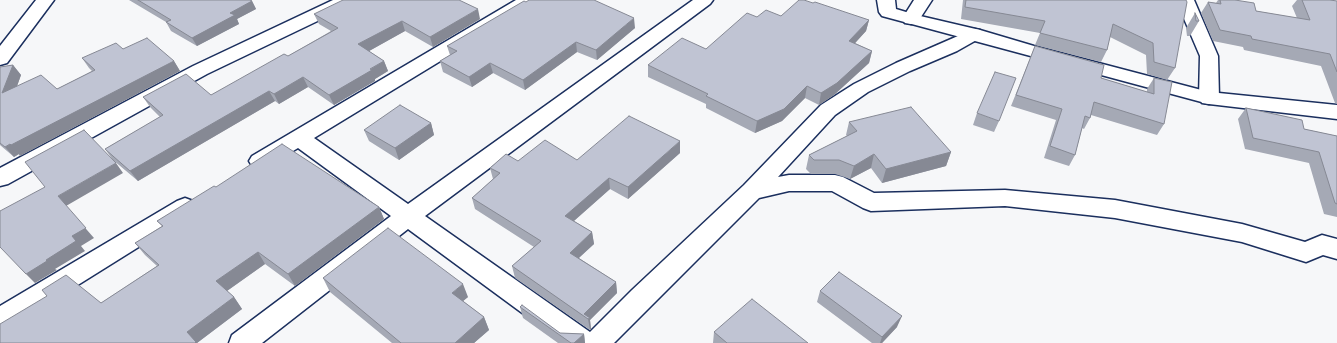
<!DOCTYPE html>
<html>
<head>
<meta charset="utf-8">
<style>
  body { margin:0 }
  canvas { display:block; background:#f6f7f9 }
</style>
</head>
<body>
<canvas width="1337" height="343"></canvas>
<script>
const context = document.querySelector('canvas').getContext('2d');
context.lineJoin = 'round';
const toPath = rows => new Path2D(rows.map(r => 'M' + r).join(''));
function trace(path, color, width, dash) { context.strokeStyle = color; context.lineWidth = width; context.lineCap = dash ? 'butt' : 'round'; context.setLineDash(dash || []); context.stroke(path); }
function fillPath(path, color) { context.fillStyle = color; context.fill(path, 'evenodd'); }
const street = toPath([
  [36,0,54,0,7,63,0,65,0,46,36,0],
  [333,0,356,0,353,4,207,74,8,184,0,186,0,168,193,66,333,0],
  [516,0,537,0,534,4,314,138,408,204,693,0,713,0,710,4,425,216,590,332,632,290,744,185,821,105,854,84,896,63,974,29,980,30,983,34,980,38,957,51,910,71,868,92,835,115,778,177,789,175,835,175,843,177,874,193,1005,190,1115,200,1242,224,1305,242,1322,235,1337,239,1337,259,1323,255,1306,262,1242,242,1115,218,1005,206,871,211,863,208,832,191,789,191,759,198,614,343,563,343,408,229,262,343,229,343,232,335,391,216,298,148,268,166,260,169,252,166,249,161,252,156,516,0],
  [914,0,932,0,917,23,911,24,905,23,902,19,914,0],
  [1176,0,1194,0,1218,56,1219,98,1216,103,1209,104,1202,103,1199,98,1200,56,1176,0],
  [1324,0,1337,0,1337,6,1327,4,1324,0],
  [185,198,193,201,197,207,193,213,9,328,0,331,0,306,177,201,185,198]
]);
const secondary = toPath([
  [877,0,895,0,896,9,916,15,980,30,1034,46,1209,92,1337,105,1337,119,1209,104,882,16,879,12,877,0]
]);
const wall = toPath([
  [129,0,250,0,252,1,256,9,237,19,239,24,197,46,171,31,166,22],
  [963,0,1186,0,1175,68,1167,80,1147,74,1146,55,1110,37,1107,50,1101,62,1035,45,1040,33,961,19],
  [1218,0,1235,0,1256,11,1297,18,1292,6,1297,0,1330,0,1337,1,1337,104,1335,103,1321,66,1244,50,1243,47,1213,41,1201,13,1208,2,1216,3],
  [526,2,635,28,597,60,577,52,525,90,493,73,472,87,443,72,440,61,450,55,447,46],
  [813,3,869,20,866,31,855,43,872,51,869,63,834,95,819,105,805,98,782,121,755,133,706,108,706,104,648,77,648,65,706,49,781,16],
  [1195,13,1199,21,1190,36,1187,36,1186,28],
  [314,14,480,19,433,47,405,31,369,51,384,61,388,71,375,79,375,81,334,105,308,87,279,104,275,101,138,181,113,160,105,149,160,117,150,107,143,97,211,95,288,56,331,31,319,24],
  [1035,46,1101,78,1147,92,1147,89,1154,78,1164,124,1157,135,1091,115,1090,118,1084,129,1082,128,1075,155,1069,166,1044,158,1056,120,1011,106],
  [123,49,174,61,180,71,20,156,19,154,14,157,0,145,0,67,13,65,21,75,17,86,57,89,92,71,89,68,82,58],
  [1246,108,1304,129,1337,136,1337,217,1324,214,1309,163,1245,149,1238,119],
  [977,113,999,121,994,132,973,125],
  [849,122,951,152,946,166,882,183,871,168,850,179,835,174,811,174,806,169,809,155,847,136,846,135],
  [431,123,434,135,399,160,369,141,364,130],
  [680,153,628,199,610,189,574,221,592,232,594,244,579,258,616,282,617,293,590,320,591,329,590,330,515,278,512,266,534,247,475,209,472,198,493,179,490,168,518,161,577,160],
  [216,187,379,207,384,219,295,286,265,264,227,291,234,297,242,309,197,343,0,343,101,303,157,266,145,255,135,243,162,226,157,221],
  [323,278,468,297,463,301,484,317,489,330,474,343,392,343,330,292],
  [820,291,897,327,882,343,872,343,817,302],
  [520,307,560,333,584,334,585,343,558,343,523,318],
  [714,332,808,343,713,343]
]);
const shadedWall = toPath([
  [252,1,256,9,237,19,239,24,197,46,192,38,230,13],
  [478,9,480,19,433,47,430,37],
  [634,18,635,28,597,60,596,50],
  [869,20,866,31,847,52,849,41],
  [402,21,405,31,362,55,358,44],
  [576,42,577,52,525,90,523,80],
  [872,51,869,63,834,95,819,105,821,93],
  [174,61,180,71,20,156,19,154,14,157,5,147],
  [384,61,388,71,375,79,375,81,334,105,329,95],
  [490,63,493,73,472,87,469,77],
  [13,65,21,75,11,103,2,93],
  [303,77,308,87,279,104,274,94],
  [807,86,805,98,782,121,755,133,757,121],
  [269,91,275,101,138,181,130,171],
  [431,123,434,135,399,160,395,148],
  [680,141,680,153,628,199,628,187],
  [951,152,946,166,882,183,886,169],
  [874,154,871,168,850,179,854,166],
  [116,163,123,173,66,206,94,238,81,246,85,251,55,269,57,270,35,283,26,274,46,260,72,236,58,196],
  [609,178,610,189,567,227,565,216],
  [379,207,384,219,295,286,288,274],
  [592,232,594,244,572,264,570,253],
  [258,252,265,264,224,293,216,281],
  [616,282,617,293,590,320,591,329,590,330,588,319,584,314],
  [463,284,468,297,457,306,452,293],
  [234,297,242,309,197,343,195,343,187,332],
  [902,316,897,327,882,343,880,343,882,337],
  [484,317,489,330,474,343,455,343],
  [584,334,585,343,574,343]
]);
const building = toPath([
  [138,0,250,0,252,1,230,13,235,15,192,38,166,22,171,20,138,0],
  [343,0,459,0,478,9,430,37,402,21,358,44,384,61,370,69,372,70,329,95,303,77,274,94,269,91,130,171,105,149,163,115,143,97,186,74,211,95,284,54,288,56,338,28,314,14,343,0],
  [529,0,594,0,634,18,596,50,576,42,523,80,490,63,469,77,440,61,457,51,447,46,524,1,526,2,529,0],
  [799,0,804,0,813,3,815,2,869,20,849,41,872,51,837,83,821,93,807,86,784,109,757,121,706,96,708,94,648,65,682,38,706,49,747,13,757,17,766,10,781,16,799,0],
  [966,0,1186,0,1187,2,1175,68,1154,62,1153,43,1113,24,1107,50,1040,33,1045,21,965,7,966,0],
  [1220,0,1235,0,1254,3,1256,11,1310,20,1302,0,1330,0,1337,1,1337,72,1330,54,1252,39,1251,36,1220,30,1208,2,1221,4,1220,0],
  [1195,13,1199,21,1196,21,1195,13],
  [147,38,174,61,11,145,10,144,5,147,0,143,0,67,13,65,2,93,41,75,57,89,95,70,82,58,116,43,123,49,147,38],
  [1035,46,1104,65,1101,78,1154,94,1154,78,1172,82,1164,124,1094,102,1090,118,1085,116,1075,155,1050,146,1062,109,1016,95,1035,46],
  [995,72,1016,78,999,121,977,113,995,72],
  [400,105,431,123,395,148,364,130,400,105],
  [911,107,951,152,886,169,874,154,854,166,839,160,814,160,809,155,857,131,849,122,911,107],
  [1246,108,1302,120,1304,129,1337,136,1337,204,1335,203,1319,152,1253,138,1246,108],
  [629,116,680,141,628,187,609,178,565,216,592,232,570,253,616,282,584,314,590,318,588,319,512,266,541,241,472,198,500,173,490,168,506,154,518,161,545,140,577,160,629,116],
  [84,130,116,163,58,196,86,228,72,236,76,241,46,260,47,261,26,274,0,247,0,211,45,187,25,162,84,130],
  [282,144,379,207,288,274,258,252,216,281,234,297,187,332,196,342,195,343,0,343,0,324,47,296,42,290,66,275,101,303,159,265,135,243,163,226,157,221,214,186,216,187,282,144],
  [388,228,463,284,452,293,484,317,455,343,401,343,323,278,388,228],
  [839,272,902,316,882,337,820,291,839,272],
  [752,299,808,343,727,343,714,332,752,299],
  [522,305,560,333,584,334,574,343,571,343,520,307,522,305]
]);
trace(street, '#1b2f5e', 3);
trace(secondary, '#1b2f5e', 3);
fillPath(street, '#fff');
fillPath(secondary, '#fff');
fillPath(wall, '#a5a9b5');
fillPath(shadedWall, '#868994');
fillPath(building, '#c0c4d3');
trace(building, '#868994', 1);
</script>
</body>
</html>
